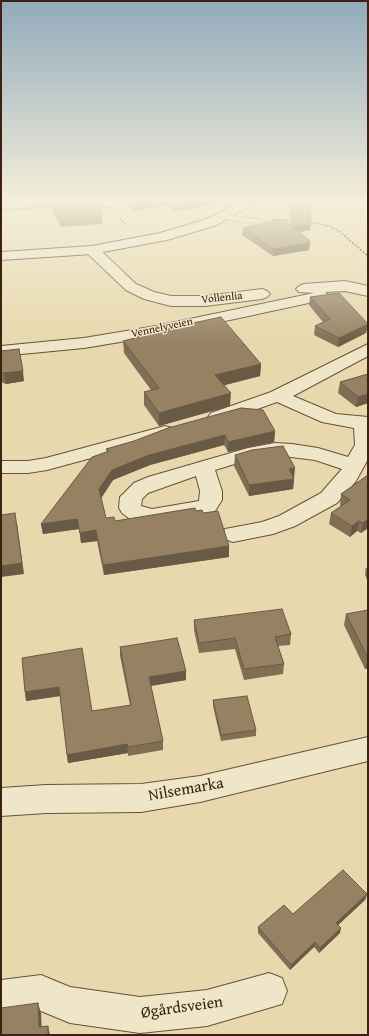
<!DOCTYPE html>
<html>
<head>
<meta charset="utf-8">
<style>
  body { margin:0 }
  #map { position:relative; width:369px; height:1036px; overflow:hidden; background:#e7d9ad; font-family:"Gentium Book Plus",serif }
  canvas { display:block }
  .frame { position:absolute; inset:0; border:2px solid #3e2112; pointer-events:none }
</style>
</head>
<body>
<div id="map">
<canvas width="369" height="1036"></canvas>
<div class="frame"></div>
</div>
<script>
const context = document.querySelector('canvas').getContext('2d');
context.lineJoin = 'round';
const toPath = rows => new Path2D(rows.map(r => 'M' + r).join(''));
function fillPath(path, color) { context.fillStyle = color; context.fill(path, 'evenodd'); }
function trace(path, color, width, dash) { context.strokeStyle = color; context.lineWidth = width; context.lineCap = dash ? 'butt' : 'round'; context.setLineDash(dash || []); context.stroke(path); }
function label(font, color, halo, rows, align = 'center') {
  context.font = font + ' "Gentium Book Plus",serif'; context.lineWidth = 3; context.setLineDash([]); context.textBaseline = 'middle'; context.strokeStyle = halo; context.fillStyle = color; for (const [text, x, y, turn = 0] of rows) {
    context.save(); context.translate(x, y); context.rotate((+turn || 0) * Math.PI / 180); context.textAlign = isNaN(turn) ? turn : align; if (halo) context.strokeText(text, 0, 0); context.fillText(text, 0, 0); context.restore();
  }
}
const stream = toPath([
  [60,204,62,205,61,206,12,211,1,209,1,207,12,209,60,204]
]);
const path = toPath([
  [120,218,127,226],
  [273,220,292,220],
  [309,222,330,226,340,232,368,256]
]);
const service = toPath([
  [221,214,257,219,261,221,257,223,234,221,221,218,221,214]
]);
const minor = toPath([
  [100,200,112,200,114,204,113,207,103,207,100,200],
  [92,246,97,247,136,284,154,292,171,296,205,296,262,289,267,291,270,294,267,297,262,299,205,306,171,306,144,299,126,290,87,253,85,250,87,247,92,246],
  [345,281,368,286,368,296,345,291,325,292,330,296,327,299,156,336,84,348,1,356,1,346,84,338,156,326,314,293,299,292,296,289,299,286,304,284,345,281],
  [368,344,368,356,293,396,336,414,368,417,368,459,356,481,337,503,295,526,273,534,233,542,225,539,222,534,225,529,262,522,279,516,321,493,342,469,315,460,275,455,251,459,215,470,222,491,222,500,215,511,205,515,152,523,130,519,122,513,119,508,120,497,134,483,148,477,248,448,275,443,292,444,318,448,348,457,355,445,354,428,322,422,277,402,218,423,211,421,208,417,211,413,271,392,368,344],
  [196,476,200,491,199,501,152,509,141,506,142,499,148,493,196,476],
  [165,426,172,428,175,432,172,436,47,470,28,473,1,473,1,461,28,461,46,458,165,426],
  [368,737,368,761,200,802,141,812,46,813,1,816,1,788,46,785,141,784,200,776,368,737],
  [269,973,282,978,287,991,282,1004,207,1026,140,1033,70,1023,41,1011,1,1016,1,980,41,975,70,987,140,997,207,990,269,973]
]);
const secondary = toPath([
  [244,200,259,200,217,225,167,240,92,254,1,260,1,252,92,246,160,233,207,219,244,200]
]);
const wall = toPath([
  [123,200,216,200,215,204,182,211,173,211,166,205,134,211,124,203],
  [52,202,102,217,102,224,61,227,52,209],
  [291,202,311,223,310,230,299,232,310,241,309,250,273,256,242,235,243,228,291,225],
  [310,297,368,324,366,333,338,347,314,335,315,326,323,322,309,305],
  [137,335,261,364,260,376,224,385,230,406,159,426,144,405,144,392,151,390,124,353,123,341,137,338],
  [1,351,24,381,6,384,1,382],
  [368,374,368,403,356,407,338,393,340,382],
  [275,431,274,442,228,452,224,445,150,465,113,480,101,498,106,518,115,521,196,511,203,513,229,546,229,557,104,575,97,541,81,543,79,529,43,534,41,524,107,452,106,449,134,441],
  [235,455,294,479,293,489,249,496,234,466],
  [368,475,368,528,361,533,357,531,350,537,329,524,331,513,341,506,340,505,341,494],
  [366,569,368,569,368,582,365,575],
  [368,610,368,668,365,669,344,625,346,614],
  [194,620,291,634,290,645,278,646,284,664,283,674,244,680,235,649,199,653,194,630],
  [120,647,186,671,186,680,151,686,163,741,163,750,128,756,128,753,68,763,60,696,26,701,22,658,92,711,130,705,120,656],
  [213,700,256,730,256,736,221,741,213,706],
  [367,894,365,900,338,925,340,933,319,953,314,947,290,970,258,933,258,927,293,914]
]);
const shadedWall = toPath([
  [153,200,165,200,166,205,134,211,134,204],
  [196,200,216,200,215,204,182,211,182,203],
  [311,223,310,230,292,234,293,227],
  [310,241,309,250,273,256,273,249],
  [368,324,366,333,338,347,339,338],
  [261,364,260,376,214,388,215,375],
  [23,371,24,381,6,384,4,373],
  [231,393,230,406,159,426,159,413],
  [368,394,368,403,356,407,358,397],
  [275,431,274,442,228,452,228,442],
  [225,435,224,445,150,465,113,480,100,500,99,489,112,470,149,455],
  [295,468,293,489,249,496,249,485,289,469],
  [77,519,79,529,43,534,41,524],
  [368,519,368,528,361,533,363,523],
  [359,521,357,531,350,537,352,526],
  [17,524,24,574,1,577,1,566],
  [96,530,97,541,81,543,80,533],
  [229,546,229,557,104,575,103,565],
  [368,658,368,668,365,669],
  [186,671,186,680,149,686,149,677],
  [59,687,60,696,26,701,25,692],
  [127,744,128,753,68,763,67,755],
  [367,894,365,900,335,928,336,923],
  [341,928,340,933,319,953,320,948],
  [315,942,314,947,290,970,291,965],
  [38,1003,41,1013,42,1035,39,1027],
  [48,1026,50,1035,48,1035]
]);
const building = toPath([
  [71,200,99,200,102,217,60,220,52,202,71,200],
  [129,200,153,200,134,204,129,200],
  [169,200,196,200,182,203,173,203,169,200],
  [310,201,311,223,293,227,310,241,307,242,309,243,273,249,243,228,283,219,291,226,291,202,310,201],
  [339,293,368,324,339,338,315,326,330,319,310,297,339,293],
  [221,317,261,364,215,375,231,393,159,413,144,392,159,388,123,341,139,337,137,335,221,317],
  [19,349,23,371,4,373,1,372,1,351,19,349],
  [368,374,368,394,358,397,340,382,368,374],
  [241,408,263,410,275,431,228,442,225,435,149,455,112,470,99,489,106,518,114,517,115,521,195,508,196,511,202,510,203,513,218,511,229,546,103,565,96,530,80,533,77,519,41,524,92,457,109,451,106,449,134,441,168,428,241,408],
  [283,446,295,468,289,469,294,479,249,485,235,455,252,450,283,446],
  [368,475,368,519,363,523,359,521,352,526,331,513,350,500,341,494,368,475],
  [15,513,22,563,1,566,1,515,15,513],
  [366,569,368,569,368,574,366,569],
  [282,609,291,634,275,637,284,664,244,669,235,638,199,643,194,620,282,609],
  [368,610,368,658,346,614,368,610],
  [177,638,186,671,149,677,163,741,128,747,127,744,67,755,59,687,25,692,22,658,82,648,92,711,131,705,120,647,177,638],
  [247,696,256,730,221,735,213,700,247,696],
  [343,870,367,894,336,923,341,928,320,948,315,942,291,965,258,927,284,905,293,914,343,870],
  [38,1003,39,1027,48,1026,48,1035,1,1035,1,1008,38,1003]
]);
const farStreetnames = [
  ["Vollenlia",222,298,-6],
  ["Vennelyveien",162,328,-12]
];
const nearStreetnames = [
  ["Nilsemarka",186,790,-10],
  ["Øgårdsveien",182,1008,-8]
];
fillPath(stream, '#816a4f');
trace(service, '#684f39', 1);
trace(minor, '#684f39', 2);
trace(secondary, '#3e2112', 2);
trace(path, '#3e2112', 1.5, [2, 1.5]);
fillPath(service, '#efe6ca');
fillPath(minor, '#efe6ca');
fillPath(secondary, '#efe6ca');
fillPath(wall, '#816f55');
fillPath(shadedWall, '#695a45');
fillPath(building, '#968163');
trace(building, '#695a45', 1);
const sky = context.createLinearGradient(0, 0, 0, 345);
sky.addColorStop(0, '#91aabb');
sky.addColorStop(0.58, '#f4eeda');
sky.addColorStop(1, '#f4eeda00');
context.fillStyle = sky;
context.fillRect(0, 0, 369, 345);
label('11px', '#3e2112', '#efe6ca', farStreetnames);
label('16px', '#3e2112', '#efe6ca', nearStreetnames);
</script>
</body>
</html>
